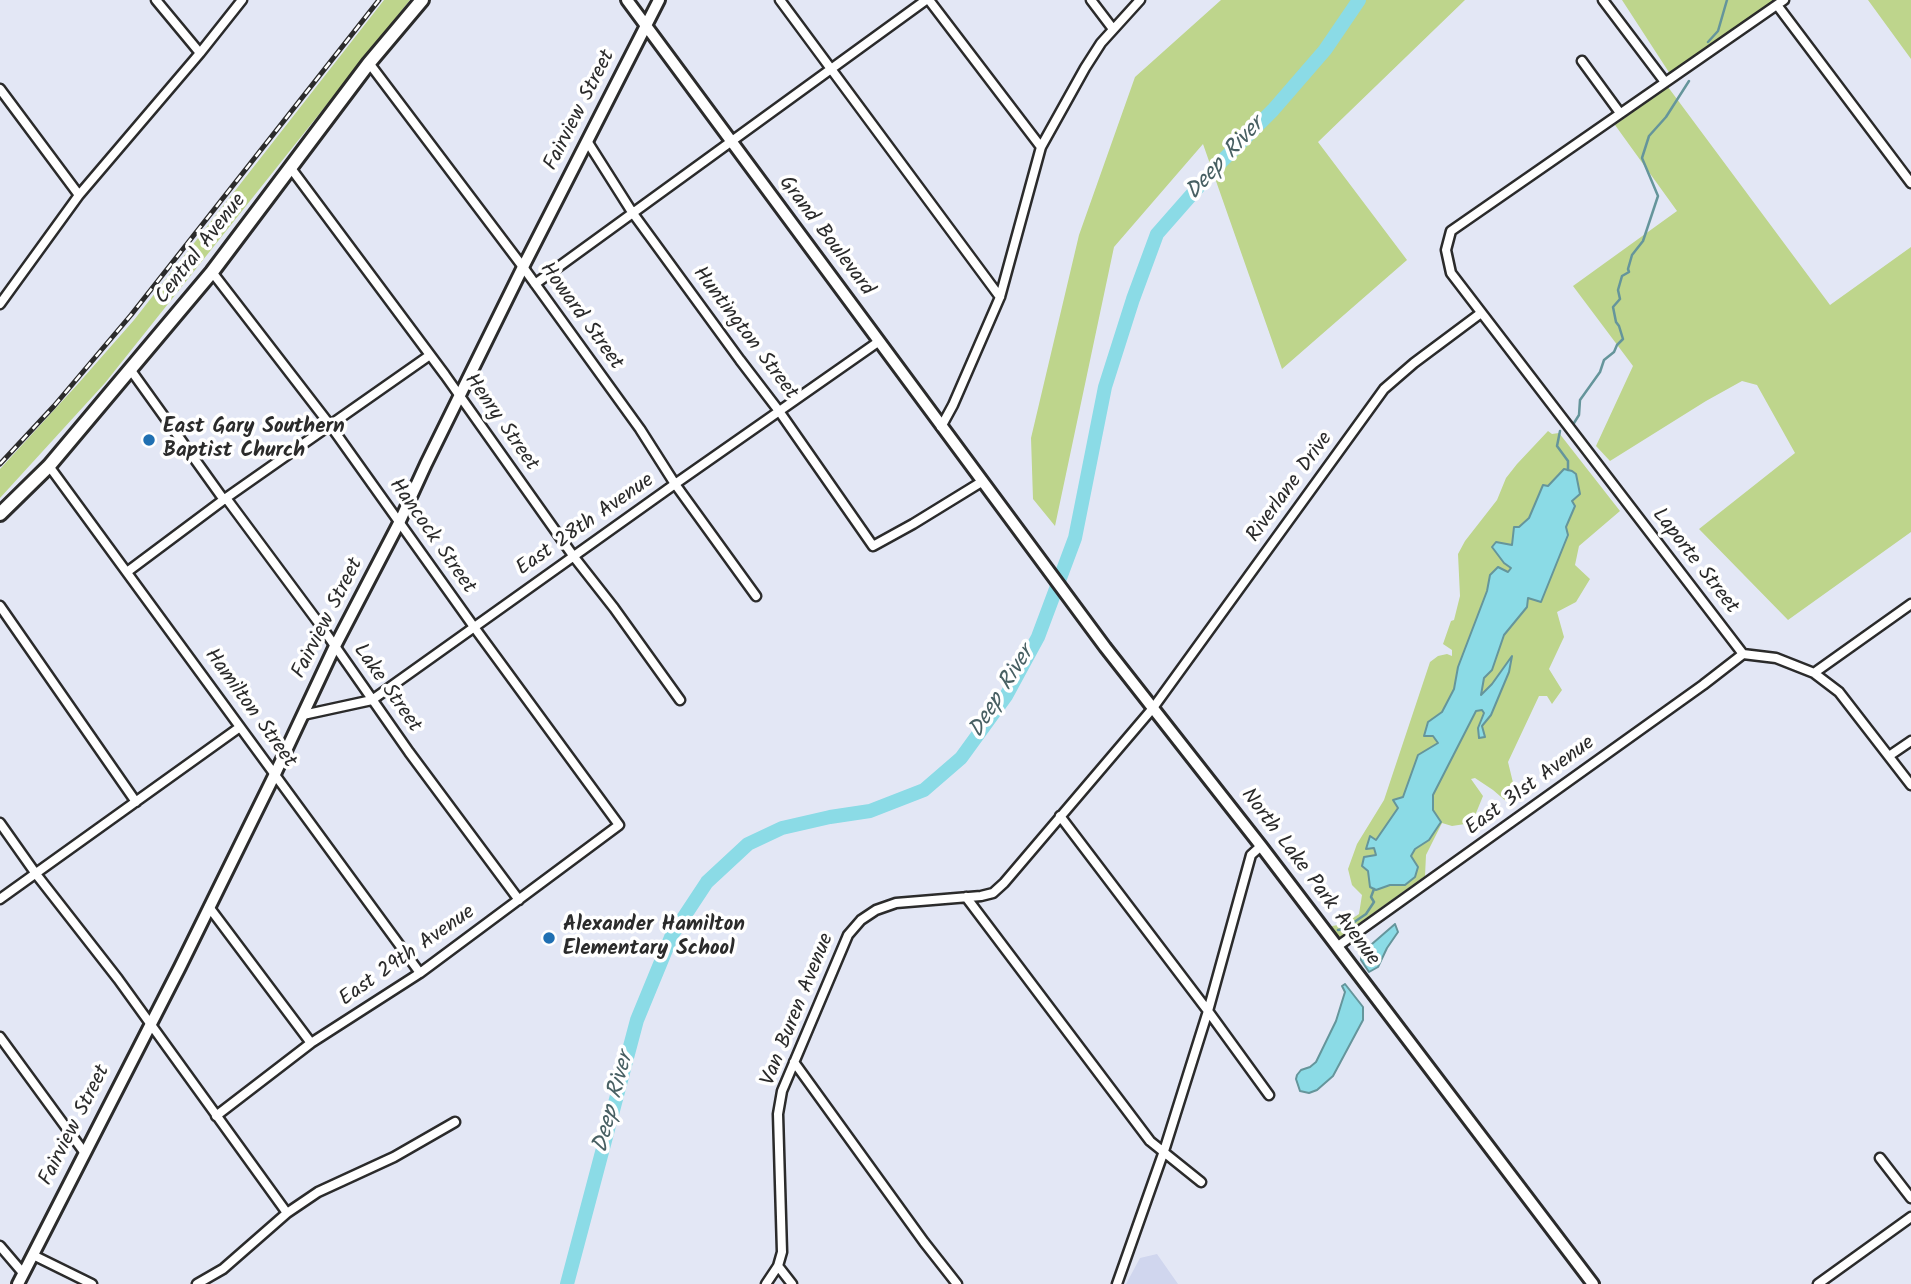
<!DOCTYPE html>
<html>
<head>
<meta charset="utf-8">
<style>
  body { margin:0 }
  canvas { display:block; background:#e3e7f5 }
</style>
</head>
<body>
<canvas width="1911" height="1284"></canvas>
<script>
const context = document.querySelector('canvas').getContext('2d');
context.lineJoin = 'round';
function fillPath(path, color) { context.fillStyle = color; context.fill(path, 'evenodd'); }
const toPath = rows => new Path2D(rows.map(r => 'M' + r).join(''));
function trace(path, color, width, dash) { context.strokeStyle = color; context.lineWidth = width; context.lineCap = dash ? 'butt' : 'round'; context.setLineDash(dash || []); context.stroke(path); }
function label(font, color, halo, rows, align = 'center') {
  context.font = font + ' Kalam,sans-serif'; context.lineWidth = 7; context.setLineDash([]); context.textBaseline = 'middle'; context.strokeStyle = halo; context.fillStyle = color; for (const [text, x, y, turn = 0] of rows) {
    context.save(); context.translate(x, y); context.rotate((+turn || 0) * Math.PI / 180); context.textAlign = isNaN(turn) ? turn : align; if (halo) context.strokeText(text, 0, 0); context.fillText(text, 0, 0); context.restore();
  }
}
const built = toPath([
  [1157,1254,1178,1284,1126,1284,1140,1258]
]);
const green = toPath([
  [384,0,410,0,105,383,0,498,0,469,77,385,134,320],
  [1221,0,1465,0,1318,142,1407,260,1282,369,1203,144,1114,247,1055,526,1033,499,1031,438,1079,235,1135,77],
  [1622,0,1783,0,1672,77],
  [1868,0,1911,0,1911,59],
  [1668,87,1830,305,1911,247,1911,532,1788,620,1699,529,1795,453,1757,385,1742,381,1706,401,1610,461,1596,446,1633,366,1573,286,1677,211,1615,125],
  [1548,431,1552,434,1559,433,1620,511,1579,546,1575,565,1590,579,1576,602,1557,612,1564,637,1549,669,1562,690,1552,704,1547,696,1539,696,1508,762,1516,795,1507,802,1493,790,1475,778,1471,779,1483,796,1474,818,1465,824,1452,826,1442,823,1426,855,1425,876,1340,937,1333,935,1326,927,1344,924,1359,914,1362,895,1352,885,1348,869,1357,844,1384,800,1430,662,1438,656,1447,654,1452,656,1452,650,1443,644,1451,621,1454,620,1460,596,1458,554,1465,541,1497,500,1506,478,1517,464]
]);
const water = toPath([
  [1564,469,1572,471,1576,474,1580,494,1572,501,1575,506,1566,527,1568,535,1541,602,1528,598,1527,607,1504,635,1492,670,1484,678,1481,695,1492,684,1512,656,1509,672,1491,715,1482,726,1485,737,1479,738,1478,728,1484,713,1482,710,1476,711,1433,795,1433,810,1441,822,1429,840,1415,849,1411,856,1418,867,1415,877,1405,885,1390,885,1376,890,1370,887,1368,871,1362,866,1364,857,1376,855,1374,848,1366,849,1370,836,1376,840,1398,808,1393,800,1403,797,1418,755,1438,743,1433,736,1424,736,1428,722,1442,712,1454,689,1458,667,1487,591,1490,575,1498,567,1508,572,1511,568,1504,563,1492,547,1496,542,1512,545,1514,527,1519,527,1529,518,1543,485,1548,486,1564,469],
  [1395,924,1398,932,1387,948,1378,967,1369,972,1361,960,1361,956,1365,950,1395,924],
  [1345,984,1363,1007,1363,1020,1333,1076,1317,1090,1309,1093,1300,1091,1296,1079,1297,1075,1301,1070,1310,1067,1316,1062,1336,1021,1345,992,1342,986,1345,984]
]);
const stream = toPath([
  [1708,42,1718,31,1727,0],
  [1574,423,1579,415,1580,400,1600,372,1604,360,1614,352,1617,345,1623,339,1619,326,1616,322,1613,307,1620,299,1618,290,1622,276,1629,272,1628,269,1632,255,1643,241,1658,196,1642,158,1649,136,1666,117,1689,81],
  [1560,431,1557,446,1568,461,1568,470],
  [1338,930,1344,929,1366,914,1374,902,1371,897,1374,889]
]);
const river = toPath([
  [567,1284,637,1020,672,935,707,882,748,844,782,828,830,817,870,811,924,790,961,758,1006,696,1038,637,1075,538,1105,387,1133,299,1157,234,1215,168,1273,110,1325,50,1359,0]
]);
const minor = toPath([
  [156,0,200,53],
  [780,0,1000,297],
  [929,0,1041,147],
  [1091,0,1113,29],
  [1603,0,1665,82],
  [1784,0,1451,231,1446,250,1451,273,1743,654,1776,658,1814,673,1839,692,1911,785],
  [1777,5,1911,183],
  [1582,61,1620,113],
  [369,63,523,267,640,429,675,484,756,596],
  [0,89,79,195],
  [587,141,632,212,740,360,779,411,873,546,913,524,983,481],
  [290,167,445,375,574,557,614,608,680,700],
  [212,272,330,425,474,627,619,825,420,973,311,1043,216,1116],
  [535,284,926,0],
  [0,304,79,195,200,53,242,0],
  [130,369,224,500],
  [941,427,953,405,1000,297,1041,147,1085,68,1101,43,1140,0],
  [49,466,420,973],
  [226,498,321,626,409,752,519,900],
  [127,572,226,498,430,355],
  [0,606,136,802],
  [1814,673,1911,604],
  [303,715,372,700,675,484,878,342],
  [1889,756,1911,741],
  [1060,816,1208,1011,1269,1095],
  [0,823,36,874,118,979,287,1213],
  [966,897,1150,1141,1201,1182],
  [0,899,240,727],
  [209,907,311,1043],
  [1338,946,1703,685,1743,654],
  [0,1037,84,1152],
  [794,1062,924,1242,957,1284],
  [1880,1158,1911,1198],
  [0,1246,23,1273],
  [33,1255,92,1284],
  [778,1266,792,1284],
  [197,1284,223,1269,287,1213,318,1192,394,1157,455,1122],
  [766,1284,778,1266,782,1252,778,1114,782,1091,848,935,861,920,876,910,896,903,981,896,993,893,1004,883,1153,708,1384,389,1414,363,1481,313],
  [1117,1284,1164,1151,1208,1011,1251,855,1261,846],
  [1818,1284,1911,1217]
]);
const tertiary = toPath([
  [627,0,1105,647,1261,846,1593,1284],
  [18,1284,180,967,275,774,335,646,399,523,426,464,523,267,659,0]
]);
const secondary = toPath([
  [0,514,49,466,212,272,369,63,422,0]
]);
const rail = toPath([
  [0,464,54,406,131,315,379,0]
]);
const markers = [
  [149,440,7,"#1f6fb2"],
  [549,938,7,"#1f6fb2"]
];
const streetNames = [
  ["Fairview Street",581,111,-63],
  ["Grand Boulevard",825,237,53],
  ["Central Avenue",202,250,-52],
  ["Howard Street",580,317,54],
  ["Huntington Street",744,334,53],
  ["Henry Street",500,423,55],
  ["Riverlane Drive",1291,488,-54],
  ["East 28th Avenue",586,526,-35],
  ["Hancock Street",431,537,55],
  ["Laporte Street",1694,562,52],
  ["Fairview Street",329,619,-63],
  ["Lake Street",386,689,55],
  ["Hamilton Street",249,709,54],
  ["East 31st Avenue",1531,787,-36],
  ["North Lake Park Avenue",1309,878,53],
  ["East 29th Avenue",408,957,-35],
  ["Van Buren Avenue",799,1010,-68],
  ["Fairview Street",76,1126,-63]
];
const poiNames = [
  ["East Gary Southern",163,428],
  ["Baptist Church",163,452],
  ["Alexander Hamilton",563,926],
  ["Elementary School",563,950]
];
const waterNames = [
  ["Deep River",1226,160,-47],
  ["Deep River",1003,693,-58],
  ["Deep River",615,1103,-75]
];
fillPath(built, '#d0d6ee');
fillPath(green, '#bed58c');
fillPath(water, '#8bdbe6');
trace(water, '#65959b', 2);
trace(stream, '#65959b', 2.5);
trace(river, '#8bdbe6', 14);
trace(minor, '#2b2b2b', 13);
trace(tertiary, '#2b2b2b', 16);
trace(secondary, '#2b2b2b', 18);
trace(minor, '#fff', 8);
trace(tertiary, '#fff', 10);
trace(secondary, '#fff', 12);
trace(rail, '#2b2b2b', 5);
trace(rail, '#fff', 2.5, [8]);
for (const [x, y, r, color] of markers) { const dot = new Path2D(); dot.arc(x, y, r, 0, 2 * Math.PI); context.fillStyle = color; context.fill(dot); trace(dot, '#fff', 2.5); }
label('21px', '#2b2b2b', '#fff', streetNames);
label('bold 21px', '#2b2b2b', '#fff', poiNames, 'left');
label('italic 23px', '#486063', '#fff', waterNames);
</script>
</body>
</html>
